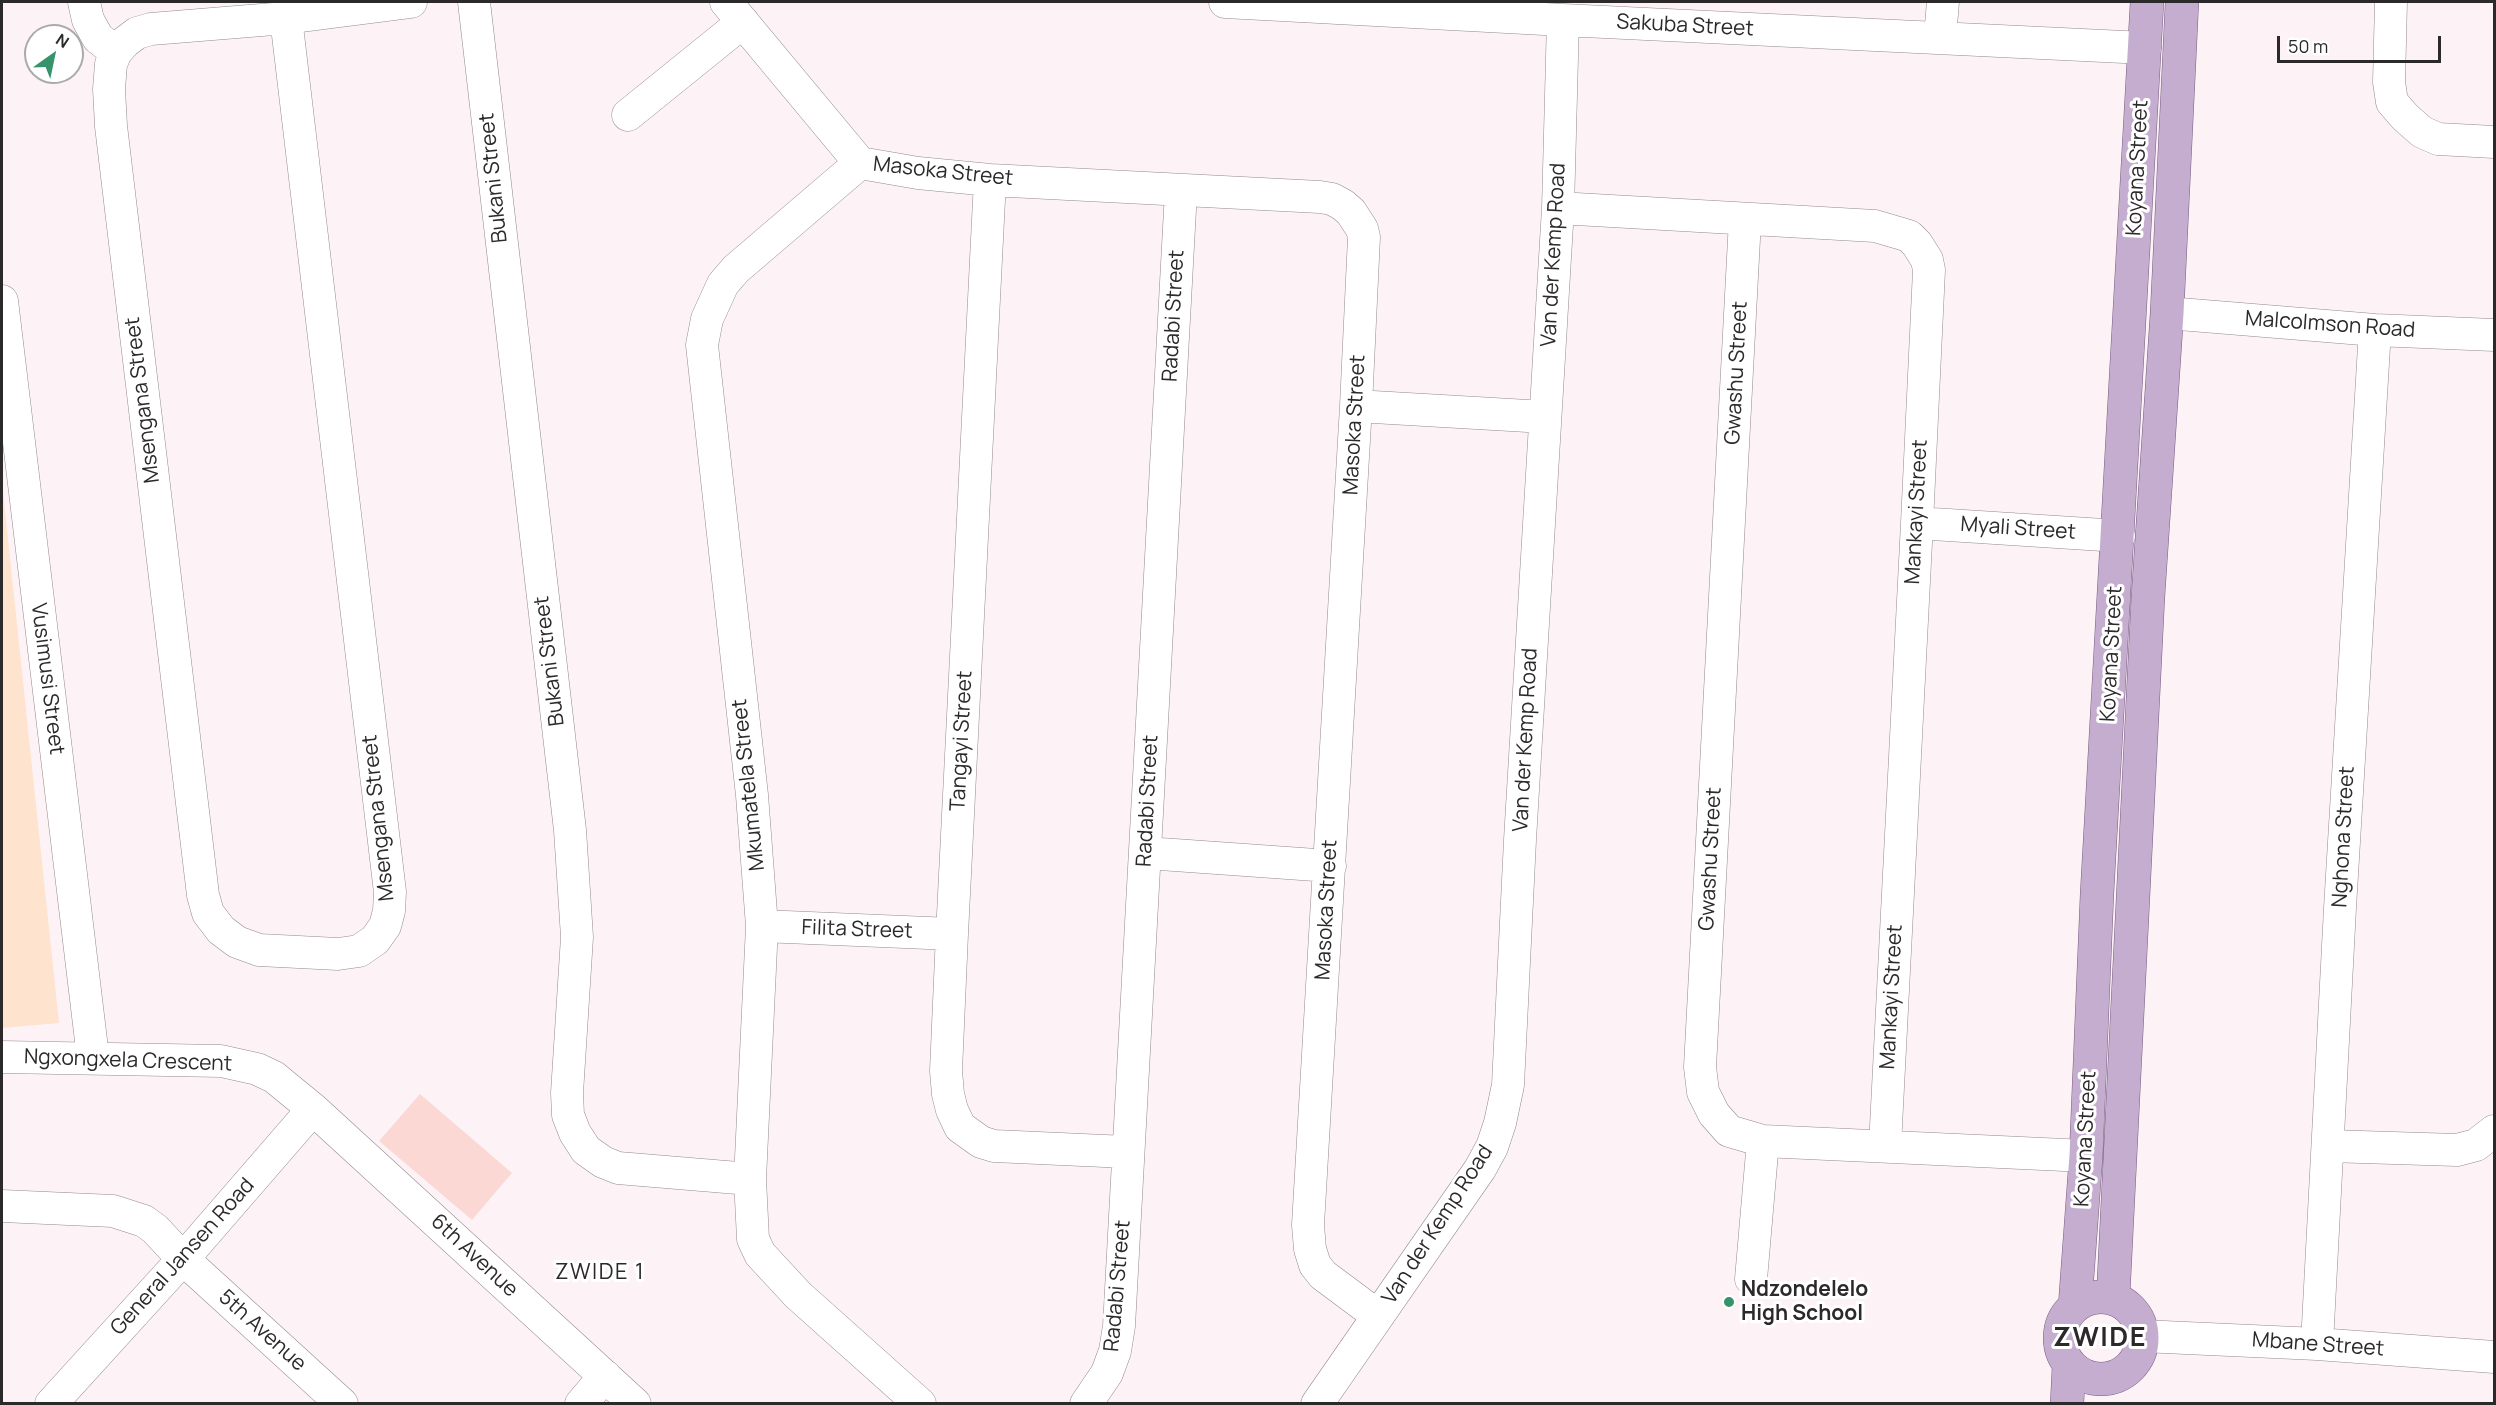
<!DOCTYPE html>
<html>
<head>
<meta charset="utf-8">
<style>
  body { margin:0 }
  #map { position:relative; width:2496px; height:1405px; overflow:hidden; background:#fdf3f7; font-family:Manrope,sans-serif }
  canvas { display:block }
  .frame { position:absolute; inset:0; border:3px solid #2c292a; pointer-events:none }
  .north { position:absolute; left:24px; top:24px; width:60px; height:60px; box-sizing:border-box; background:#fff; border:2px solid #aba9aa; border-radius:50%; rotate:33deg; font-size:16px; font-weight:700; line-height:24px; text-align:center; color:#2c292a }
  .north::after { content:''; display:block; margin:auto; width:21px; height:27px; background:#36936b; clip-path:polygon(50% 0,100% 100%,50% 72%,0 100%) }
  .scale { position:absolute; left:2277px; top:36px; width:164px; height:27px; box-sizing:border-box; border:3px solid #2c292a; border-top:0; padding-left:8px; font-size:18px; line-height:21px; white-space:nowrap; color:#2c292a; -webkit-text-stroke:4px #fff; paint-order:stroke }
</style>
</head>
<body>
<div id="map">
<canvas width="2496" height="1405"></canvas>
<div class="frame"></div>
<div class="north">N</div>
<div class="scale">50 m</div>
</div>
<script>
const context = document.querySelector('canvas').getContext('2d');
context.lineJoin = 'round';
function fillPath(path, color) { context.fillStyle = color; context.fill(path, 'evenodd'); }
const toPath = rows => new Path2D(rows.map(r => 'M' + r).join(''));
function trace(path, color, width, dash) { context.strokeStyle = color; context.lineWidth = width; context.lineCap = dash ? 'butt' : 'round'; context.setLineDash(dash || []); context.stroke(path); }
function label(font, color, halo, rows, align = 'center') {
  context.font = font + ' Manrope,sans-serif'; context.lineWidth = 6; context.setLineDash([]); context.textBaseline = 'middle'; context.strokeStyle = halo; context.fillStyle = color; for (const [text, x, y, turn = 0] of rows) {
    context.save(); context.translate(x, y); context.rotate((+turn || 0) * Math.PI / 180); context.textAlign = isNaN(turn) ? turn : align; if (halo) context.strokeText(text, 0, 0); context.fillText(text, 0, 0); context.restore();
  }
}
const green = toPath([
  [2,482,59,1023,2,1028]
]);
const building = toPath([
  [420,1094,512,1173,472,1220,379,1141]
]);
const minor = toPath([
  [84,2,88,20,98,38,116,52],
  [474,2,570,830,577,937,567,1093,568,1115,575,1133,586,1150,603,1162,618,1168,750,1179],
  [726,2,860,163,918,173,990,180,1320,197,1332,199,1343,205,1351,212,1362,229,1364,237,1356,406,1308,1225,1310,1249,1315,1265,1323,1275,1378,1316],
  [1225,2,1563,20,2145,48],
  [2391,2,2389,82,2392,102,2405,117,2422,132,2438,139,2494,142],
  [286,18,390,892,389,911,385,926,375,940,359,951,338,954,259,950,237,942,221,930,208,913,203,895,111,126,109,89,111,64,116,52,125,42,137,33,151,29,286,18,411,2],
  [1940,37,1943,2],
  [628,115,743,22],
  [860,163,736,269,723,284,707,319,702,345,752,795,762,926,750,1179,753,1239,760,1254,798,1295,920,1404],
  [990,180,952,934,946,1071,948,1094,952,1110,960,1127,981,1142,994,1146,1127,1152],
  [1558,208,1875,226,1909,236,1917,244,1927,260,1929,270,1917,523,1885,1146],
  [1745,220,1700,1067,1703,1092,1714,1114,1729,1131,1763,1141,2086,1156],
  [2,301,93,1057],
  [2167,313,2375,330,2494,335],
  [1356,406,1545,417],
  [1917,523,2119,536],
  [1146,853,1330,866],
  [762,926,952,934],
  [2,1057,221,1061,257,1069,274,1077,313,1109,635,1404],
  [2329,1146,2457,1150,2476,1145,2494,1131],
  [2,1206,113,1211,144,1221,155,1229,183,1259,342,1404],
  [1751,1279,1763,1141],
  [2142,1336,2317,1344,2494,1357],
  [2317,1344,2340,908,2375,330],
  [51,1404,183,1259,313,1109],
  [581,1404,605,1376],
  [1086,1404,1107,1373,1115,1351,1119,1326,1181,191],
  [1317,1404,1480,1169,1492,1147,1500,1123,1508,1085,1520,840,1558,208,1563,20]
]);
const major = toPath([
  '2060 1338a41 41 0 1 1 82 0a41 41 0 1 1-82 0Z',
  [2113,1299,2148,597,2167,313,2182,2],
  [2075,1306,2086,1156,2097,894,2147,2],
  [2067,1404,2069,1365]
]);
const markers = [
  [1729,1302,6,"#36936b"]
];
const streetNames = [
  ["Sakuba Street",1685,26,3],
  ["Koyana Street",2138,168,-87],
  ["Masoka Street",943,172,6],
  ["Bukani Street",494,178,-96],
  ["Van der Kemp Road",1554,255,-87],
  ["Radabi Street",1174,316,-87],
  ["Malcolmson Road",2330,325,4],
  ["Gwashu Street",1737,373,-87],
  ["Msengana Street",143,400,-97],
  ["Masoka Street",1355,425,-87],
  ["Mankayi Street",1917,512,-87],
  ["Myali Street",2018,529,4],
  ["Koyana Street",2112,654,-87],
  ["Bukani Street",550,661,-97],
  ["Vusimusi Street",47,679,83],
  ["Van der Kemp Road",1526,740,-87],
  ["Tangayi Street",962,741,-87],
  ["Mkumatela Street",749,785,-96],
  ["Radabi Street",1148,801,-87],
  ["Msengana Street",379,818,-96],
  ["Nghona Street",2344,837,-87],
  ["Gwashu Street",1711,859,-87],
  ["Masoka Street",1327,910,-87],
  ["Filita Street",857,930,2],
  ["Mankayi Street",1892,997,-87],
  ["Ngxongxela Crescent",128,1061,2],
  ["Koyana Street",2086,1139,-87],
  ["Van der Kemp Road",1438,1225,-57],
  ["6th Avenue",474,1256,43],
  ["General Jansen Road",183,1257,-48],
  ["Radabi Street",1118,1286,-85],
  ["5th Avenue",262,1331,42],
  ["Mbane Street",2318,1345,4]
];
const poiNames = [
  ["Ndzondelelo",1741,1290],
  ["High School",1741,1314]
];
const neighbourhoodNames = [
  ["ZWIDE 1",600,1273]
];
const districtNames = [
  ["ZWIDE",2100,1338]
];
fillPath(green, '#fee3cf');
fillPath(building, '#fcd8d4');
trace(minor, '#93898d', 33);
trace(major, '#765c80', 34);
trace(minor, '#fff', 32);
trace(major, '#c5adcf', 33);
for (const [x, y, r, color] of markers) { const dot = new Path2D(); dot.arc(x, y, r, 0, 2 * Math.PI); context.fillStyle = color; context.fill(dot); trace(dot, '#fff', 2); }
label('21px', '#2c292a', '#fff', streetNames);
label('bold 21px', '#2c292a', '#fff', poiNames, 'left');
context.letterSpacing = '1.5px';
label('22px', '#2c292a', '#fff', neighbourhoodNames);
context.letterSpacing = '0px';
context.letterSpacing = '1.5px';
label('bold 27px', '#2c292a', '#fff', districtNames);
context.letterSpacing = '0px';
</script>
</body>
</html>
